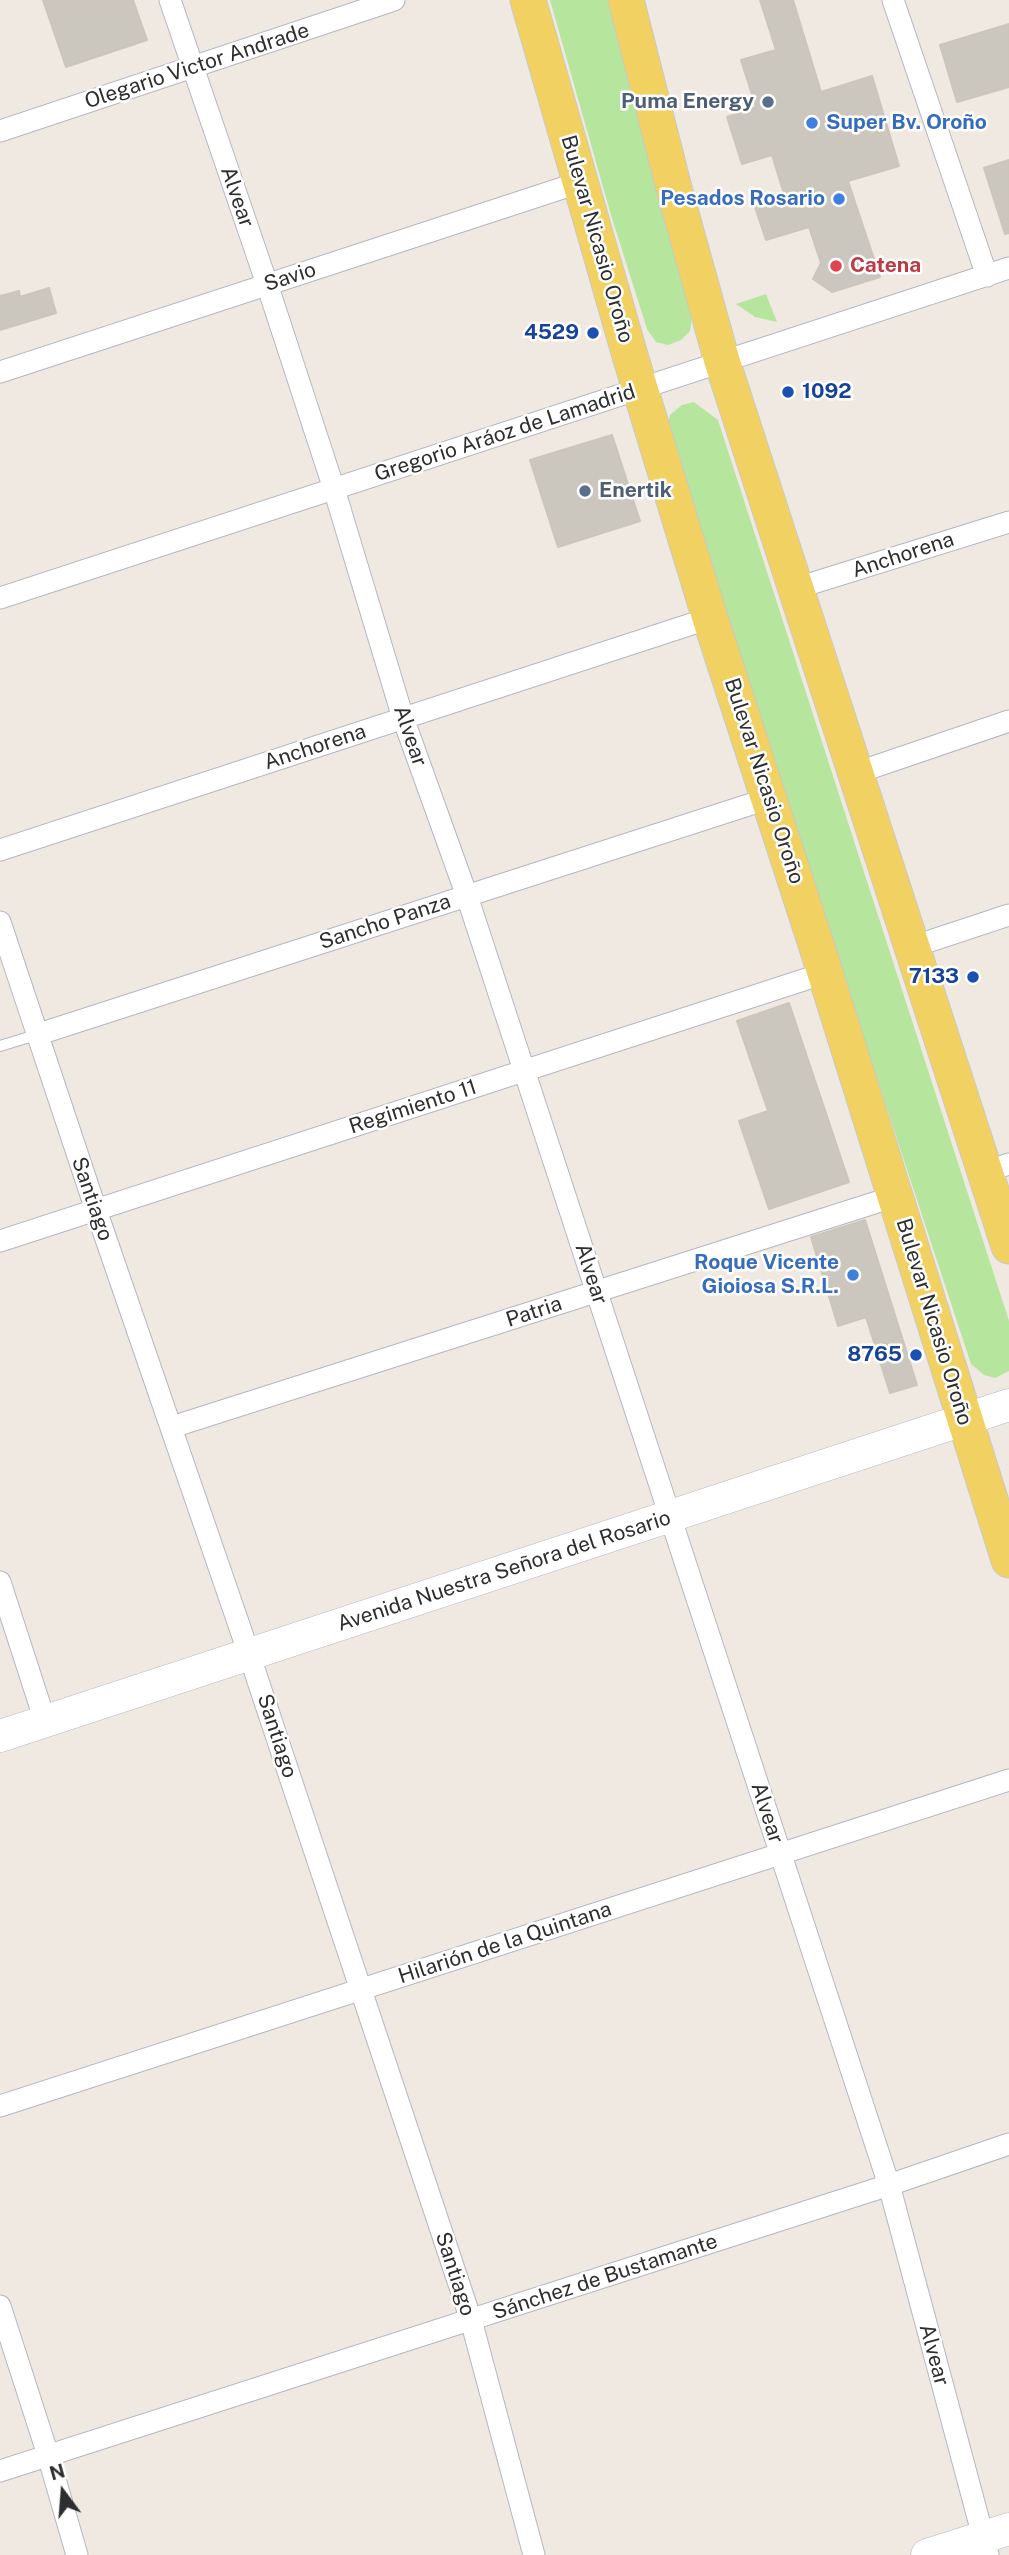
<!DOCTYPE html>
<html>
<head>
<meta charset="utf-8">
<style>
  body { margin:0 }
  #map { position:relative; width:1009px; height:2555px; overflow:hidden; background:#efe9e1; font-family:"Public Sans",sans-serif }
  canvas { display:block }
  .north { position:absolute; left:28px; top:2457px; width:70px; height:70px; -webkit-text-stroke:5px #fff; paint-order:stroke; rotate:344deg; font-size:19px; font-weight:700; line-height:28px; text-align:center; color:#2e2e2e }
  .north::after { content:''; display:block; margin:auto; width:24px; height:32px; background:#2e2e2e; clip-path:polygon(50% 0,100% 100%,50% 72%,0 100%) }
</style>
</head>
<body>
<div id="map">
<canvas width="1009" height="2555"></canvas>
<div class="north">N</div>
</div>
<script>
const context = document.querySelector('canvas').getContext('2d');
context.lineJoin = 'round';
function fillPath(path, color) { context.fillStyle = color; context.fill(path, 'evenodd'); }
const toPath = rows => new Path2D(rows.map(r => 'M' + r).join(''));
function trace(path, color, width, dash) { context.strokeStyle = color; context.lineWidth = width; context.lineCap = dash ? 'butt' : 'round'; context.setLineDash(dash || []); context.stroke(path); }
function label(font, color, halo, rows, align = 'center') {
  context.font = font + ' "Public Sans",sans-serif'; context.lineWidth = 5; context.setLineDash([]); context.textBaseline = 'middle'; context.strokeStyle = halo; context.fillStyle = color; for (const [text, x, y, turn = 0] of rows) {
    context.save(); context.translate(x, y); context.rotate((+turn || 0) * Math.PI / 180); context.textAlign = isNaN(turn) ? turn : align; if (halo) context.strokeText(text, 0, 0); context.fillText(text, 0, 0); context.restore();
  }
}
const green = toPath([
  [550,0,608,0,692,317,690,331,681,340,668,345,656,342,647,329,611,215],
  [766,294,777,322,755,317,736,304],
  [694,402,718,420,1009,1321,1009,1371,995,1378,984,1375,971,1364,665,434,670,415,682,405]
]);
const building = toPath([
  [43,0,133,0,147,40,66,67,43,0],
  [760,0,793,0,821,92,872,76,899,166,848,181,880,277,832,292,813,279,821,263,809,227,766,240,754,204,784,194,772,155,742,164,727,117,756,107,741,60,776,50,760,0],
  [1009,24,1009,87,957,102,940,45,1009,24],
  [1009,160,1009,233,1005,234,984,168,1009,160],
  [49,288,56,313,0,330,0,296,19,291,20,297,49,288],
  [612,435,640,521,558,547,530,460,612,435],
  [789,1003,849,1182,769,1209,739,1121,768,1111,737,1021,789,1003],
  [865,1220,917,1385,890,1393,866,1317,838,1326,811,1237,865,1220]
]);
const lane = toPath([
  [0,1046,36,1035]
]);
const street = toPath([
  [170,0,267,284,334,489,403,718,467,896,889,2185,988,2555],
  [893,0,987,276],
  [0,131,394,0],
  [0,372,581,182],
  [797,588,1009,522],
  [0,598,1009,268],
  [856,773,1009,721],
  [0,850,710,618],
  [0,922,96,1210,249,1654,471,2320,534,2555],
  [912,947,1009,915],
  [36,1035,770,798],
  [985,1172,1009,1164],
  [0,1241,825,973],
  [172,1427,896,1196],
  [0,1582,45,1721],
  [0,2106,1009,1780],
  [0,2306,48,2455,77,2555],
  [0,2471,889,2185,1009,2144]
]);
const secondary = toPath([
  [0,1736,1009,1405],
  [927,2555,1009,2529]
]);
const primary = toPath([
  [528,0,631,359,710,618,816,944,1009,1560],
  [626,0,675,192,722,361,1009,1246]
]);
const markers = [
  [768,102,7,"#5c6f8a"],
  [812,123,7,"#3f7fe0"],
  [839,199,7,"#3f7fe0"],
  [836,266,7,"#e0444e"],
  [593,333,7,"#1a4fb4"],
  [788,392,7,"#1a4fb4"],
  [585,491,7,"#5c6f8a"],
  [973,977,7,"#1a4fb4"],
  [853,1275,7,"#3f7fe0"],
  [916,1355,7,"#1a4fb4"]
];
const streetNames = [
  ["Olegario Victor Andrade",197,66,-18],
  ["Alvear",237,197,71],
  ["Bulevar Nicasio Oroño",597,239,74],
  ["Savio",290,277,-18],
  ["Gregorio Aráoz de Lamadrid",505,433,-18],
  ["Anchorena",903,555,-18],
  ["Alvear",410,736,71],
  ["Anchorena",315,747,-18],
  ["Bulevar Nicasio Oroño",764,781,72],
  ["Sancho Panza",385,922,-18],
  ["Regimiento 11",413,1107,-18],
  ["Santiago",92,1199,71],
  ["Alvear",591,1274,72],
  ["Patria",534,1312,-18],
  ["Bulevar Nicasio Oroño",934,1322,73],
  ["Avenida Nuestra Señora del Rosario",504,1571,-18],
  ["Santiago",277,1736,72],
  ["Alvear",767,1813,72],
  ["Hilarión de la Quintana",505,1943,-18],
  ["Santiago",455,2274,72],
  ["Sánchez de Bustamante",605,2277,-18],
  ["Alvear",934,2355,75]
];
const serviceNames = [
  ["Puma Energy",754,102],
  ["Enertik",599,491,"left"]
];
const shopNames = [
  ["Super Bv. Oroño",826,123,"left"],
  ["Pesados Rosario",825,199],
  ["Roque Vicente",839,1263],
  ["Gioiosa S.R.L.",839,1287]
];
const healthNames = [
  ["Catena",850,266]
];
const transitNames = [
  ["4529",579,333],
  ["1092",802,392,"left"],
  ["7133",959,977],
  ["8765",902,1355]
];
fillPath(green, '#b6e59e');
fillPath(building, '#cbc7bf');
trace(building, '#cbc5ba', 2);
trace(lane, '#b4b7c1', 12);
trace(street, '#b4b7c1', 23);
trace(secondary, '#b4b7c1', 33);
trace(primary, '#c9c9c9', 37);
trace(lane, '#fff', 10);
trace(street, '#fff', 21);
trace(secondary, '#fff', 32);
trace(primary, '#f2d163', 35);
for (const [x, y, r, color] of markers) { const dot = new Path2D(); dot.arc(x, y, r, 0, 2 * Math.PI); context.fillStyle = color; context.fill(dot); trace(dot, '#fff', 2.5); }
label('21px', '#2e2e2e', '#fff', streetNames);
label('bold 21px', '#4e5e75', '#fff', serviceNames, 'right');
label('bold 21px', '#366cbe', '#fff', shopNames, 'right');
label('bold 21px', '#be3a42', '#fff', healthNames, 'left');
label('bold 21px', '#164399', '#fff', transitNames, 'right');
</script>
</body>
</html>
